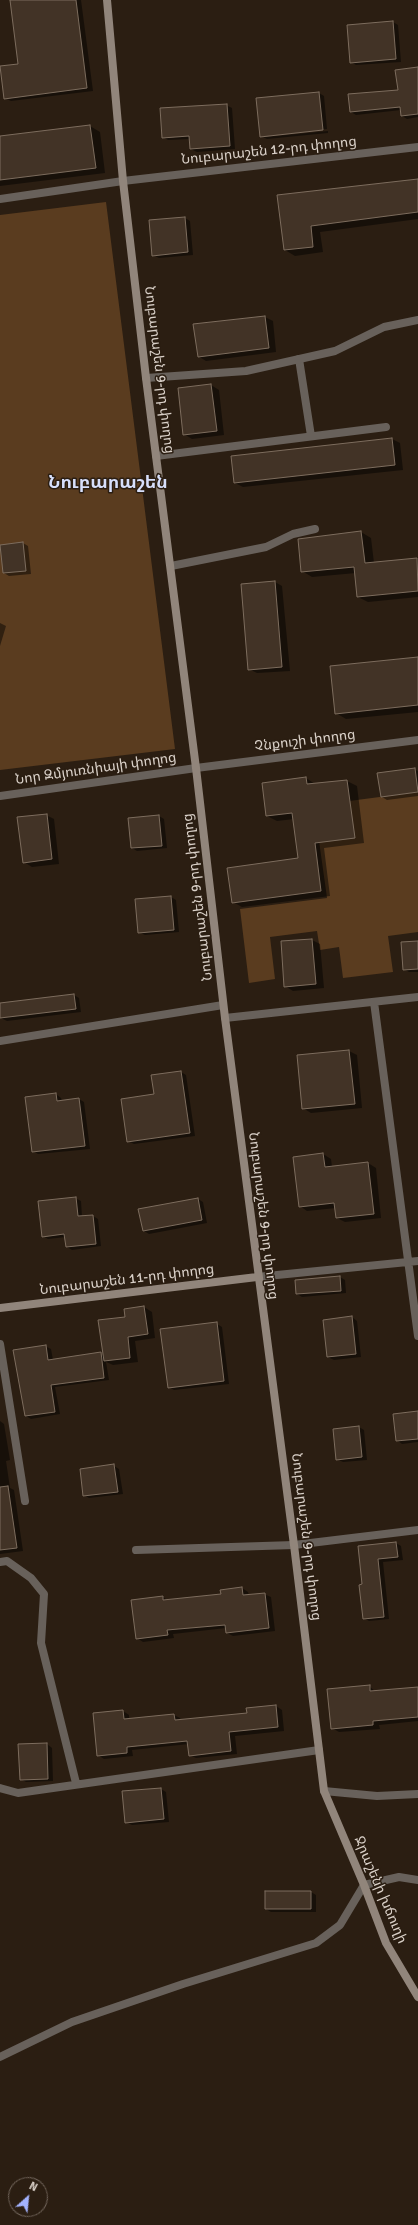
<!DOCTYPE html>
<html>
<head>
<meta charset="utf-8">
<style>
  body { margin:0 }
  #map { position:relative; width:418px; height:2225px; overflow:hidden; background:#2b1e12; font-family:Signika,sans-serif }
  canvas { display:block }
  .north { position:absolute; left:8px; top:2177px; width:40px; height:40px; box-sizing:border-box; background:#2b1e12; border:1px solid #71655b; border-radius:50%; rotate:27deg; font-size:11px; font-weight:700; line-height:16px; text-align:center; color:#d9d0c8 }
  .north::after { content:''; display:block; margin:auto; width:14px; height:18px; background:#a2b2fd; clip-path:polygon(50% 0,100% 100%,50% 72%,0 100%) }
</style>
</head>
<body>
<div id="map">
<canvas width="418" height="2225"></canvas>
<div class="north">N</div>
</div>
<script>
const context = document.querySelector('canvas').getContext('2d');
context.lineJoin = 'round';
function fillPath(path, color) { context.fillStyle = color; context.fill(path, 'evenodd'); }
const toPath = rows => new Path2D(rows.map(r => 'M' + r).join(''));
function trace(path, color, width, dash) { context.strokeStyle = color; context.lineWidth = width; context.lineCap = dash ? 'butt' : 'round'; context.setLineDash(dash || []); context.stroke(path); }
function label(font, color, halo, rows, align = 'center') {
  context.font = font + ' Signika,"Noto Sans Armenian",sans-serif'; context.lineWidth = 3; context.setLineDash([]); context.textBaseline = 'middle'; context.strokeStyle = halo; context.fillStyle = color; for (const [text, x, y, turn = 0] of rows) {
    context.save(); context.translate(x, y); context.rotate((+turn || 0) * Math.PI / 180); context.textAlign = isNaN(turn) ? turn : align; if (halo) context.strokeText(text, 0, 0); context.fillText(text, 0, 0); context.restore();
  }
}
const green = toPath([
  [106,202,175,749,0,770,0,215],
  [418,792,418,932,388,936,393,972,343,978,339,947,320,950,317,931,270,937,275,979,249,983,240,909,327,898,319,841,349,801]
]);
const shadow = toPath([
  [11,0,81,0,93,91,11,101,5,98,20,65],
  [393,22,398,25,401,62,356,65,351,62],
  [418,68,418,117,407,119,402,116,401,110,356,115,351,112,399,91],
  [319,93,324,96,327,129,265,135,265,137,328,131,328,133,267,139,261,136],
  [226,105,232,108,235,149,197,152,191,149,191,139,168,140,163,137],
  [90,126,100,132,105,173,0,186,0,137],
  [418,180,418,219,320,232,323,252,295,256,285,250,278,196],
  [185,218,190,221,193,255,159,258,153,255],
  [265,317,273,321,276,352,206,361,198,356],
  [211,385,219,390,224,435,192,439,184,434],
  [392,439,400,443,403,470,243,487,235,483],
  [361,532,371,538,374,563,418,559,418,597,368,602,358,597,356,573,312,577,302,571],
  [23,543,28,546,31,574,9,576,4,573],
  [275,582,282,586,290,671,257,673,249,669],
  [0,623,6,626,0,646],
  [418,658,418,712,346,719,336,713],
  [414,769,418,771,418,796,387,800,382,797],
  [306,778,315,784,347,781,357,786,364,843,324,848,330,896,242,907,233,902,299,859,294,819,277,821,267,816],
  [46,815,54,819,59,864,32,867,24,862],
  [159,816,164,819,167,848,137,851,132,848],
  [171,897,176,900,179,932,145,935,139,932],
  [312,940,320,944,324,988,293,991,285,986,282,942],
  [418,942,418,972,409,972,404,969],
  [74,995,79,998,81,1012,7,1021,1,1018],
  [349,1051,357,1055,362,1108,311,1113,303,1108,298,1056],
  [181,1072,186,1075,195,1136,134,1144,128,1141,155,1095],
  [56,1094,61,1098,62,1101,79,1099,84,1102,90,1149,38,1154,33,1151],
  [323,1154,331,1159,332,1167,368,1163,376,1168,381,1218,345,1222,337,1218,336,1208,307,1211,300,1206],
  [75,1198,81,1201,82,1217,93,1216,98,1219,101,1246,72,1250,67,1247,66,1237,48,1239,43,1236],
  [198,1199,203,1202,207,1223,149,1234,144,1231],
  [340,1277,345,1280,346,1293,302,1297,297,1294],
  [144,1307,152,1312,155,1338,135,1341,138,1362,113,1365,106,1362,109,1380,55,1387,60,1414,31,1419,26,1416,15,1351,45,1346,51,1349,53,1360,100,1354,104,1356,126,1318],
  [352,1317,357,1321,361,1357,334,1360,328,1357],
  [217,1324,222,1327,229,1384,174,1390,169,1387],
  [418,1412,418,1442,402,1444,397,1440],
  [0,1421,4,1424,10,1460,6,1461,10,1488,14,1490,23,1551,0,1554],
  [359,1427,364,1430,367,1460,343,1462,337,1459],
  [114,1466,119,1469,123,1494,89,1498,84,1495],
  [396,1543,401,1546,403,1560,383,1562,389,1619,369,1621,364,1618,364,1585,360,1547],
  [242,1588,248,1592,249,1596,264,1594,271,1597,275,1631,233,1636,227,1633,226,1628,173,1634,174,1638,143,1642,137,1638,163,1597,169,1601,222,1595],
  [369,1686,376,1692,418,1688,418,1721,379,1725,380,1729,339,1732,332,1728],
  [276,1706,282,1710,284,1731,235,1736,237,1754,196,1758,190,1755,189,1744,132,1750,133,1756,104,1759,98,1755,123,1711,129,1715,129,1719,174,1715,180,1718,181,1721,248,1714],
  [47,1744,52,1748,53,1781,26,1782,21,1779],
  [161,1789,166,1792,169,1822,132,1825,126,1822],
  [311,1892,316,1895,316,1912,271,1912,266,1909]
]);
const building = toPath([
  [10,0,76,0,87,88,4,99,0,66,18,64,10,0],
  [393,21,396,59,350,63,347,25,393,21],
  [418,67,418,114,401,116,400,107,350,112,348,94,398,90,395,70,418,67],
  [319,92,323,130,260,137,256,98,319,92],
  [227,104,230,146,190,149,189,136,162,138,160,108,227,104],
  [90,125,96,168,0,180,0,136,90,125],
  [418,179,418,212,311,226,313,247,284,250,277,195,418,179],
  [185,217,188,252,152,256,149,220,185,217],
  [265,316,269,348,198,357,193,324,265,316],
  [211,384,217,431,183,435,178,388,211,384],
  [392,438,395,465,234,483,231,456,392,438],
  [361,531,365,563,417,558,418,591,357,597,354,567,301,572,298,539,361,531],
  [23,542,26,571,3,573,0,545,23,542],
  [275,581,282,667,248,670,241,584,275,581],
  [418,657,418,705,335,714,330,666,418,657],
  [415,768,418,792,381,797,377,773,415,768],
  [306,777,307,784,347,780,355,838,315,843,321,891,232,903,227,868,298,858,292,813,266,816,262,783,306,777],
  [47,814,52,859,23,863,17,817,47,814],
  [159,815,162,846,131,848,128,818,159,815],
  [171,896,174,930,138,933,135,899,171,896],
  [312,939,316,984,284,987,281,941,312,939],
  [418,941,418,969,403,970,401,942,418,941],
  [74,994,76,1009,0,1018,0,1003,74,994],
  [349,1050,355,1104,302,1109,297,1055,349,1050],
  [181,1071,190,1133,127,1142,121,1099,154,1094,151,1075,181,1071],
  [56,1093,57,1101,79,1098,85,1146,32,1152,25,1097,56,1093],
  [323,1153,325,1167,368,1162,374,1214,336,1218,334,1203,299,1207,293,1157,323,1153],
  [76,1197,78,1216,93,1215,96,1244,66,1247,64,1234,42,1237,38,1201,76,1197],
  [198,1198,202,1220,143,1231,138,1209,198,1198],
  [340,1276,341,1291,296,1294,295,1280,340,1276],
  [144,1306,148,1334,128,1337,130,1358,104,1361,98,1320,125,1317,124,1309,144,1306],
  [352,1316,356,1354,327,1357,323,1320,352,1316],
  [217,1322,224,1381,168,1388,160,1329,217,1322],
  [46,1345,48,1360,101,1352,104,1378,51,1385,55,1412,25,1416,13,1350,46,1345],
  [418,1411,418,1439,396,1441,393,1414,418,1411],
  [359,1426,362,1457,336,1460,333,1429,359,1426],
  [114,1464,118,1492,83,1496,80,1469,114,1464],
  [8,1486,17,1548,0,1550,0,1487,8,1486],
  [396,1542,398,1557,378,1559,384,1617,363,1619,359,1585,362,1584,358,1546,396,1542],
  [242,1587,243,1595,265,1593,269,1628,226,1633,225,1625,167,1630,168,1635,136,1639,131,1600,163,1596,163,1600,221,1594,220,1590,242,1587],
  [370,1685,370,1691,418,1687,418,1717,373,1721,373,1725,331,1729,327,1689,370,1685],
  [276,1705,278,1727,229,1732,231,1751,189,1756,187,1741,127,1747,127,1753,97,1756,93,1713,123,1710,124,1719,174,1714,175,1720,247,1713,246,1708,276,1705],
  [47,1743,48,1779,20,1780,18,1744,47,1743],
  [161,1788,164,1819,125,1823,122,1791,161,1788],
  [265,1891,311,1891,311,1909,265,1909,265,1891]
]);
const lane = toPath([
  [299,359,311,436],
  [156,456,386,427],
  [171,566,266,547,293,534,315,529],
  [136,1550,294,1545]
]);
const street = toPath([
  [0,199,123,181,418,147],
  [146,378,246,371,335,351,384,327,418,320],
  [0,796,196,768,418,740],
  [374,1002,418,1336],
  [225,1018,418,997],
  [0,1041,223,1005],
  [257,1277,418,1261],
  [0,1344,25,1501],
  [294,1545,418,1530],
  [0,1562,7,1561,31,1578,44,1594,41,1643,76,1783],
  [0,1788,18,1793,319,1750],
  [324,1791,377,1796,418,1794],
  [0,2057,72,2022,183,1984,316,1943,340,1925,364,1885,399,1877,418,1880]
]);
const secondary = toPath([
  [107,0,123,181,146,378,196,768,225,1018,294,1545,324,1791,364,1885,386,1943,418,1997],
  [0,1308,257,1277]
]);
const streetNames = [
  ["Նուբարաշեն 12-րդ փողոց",269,151,-6],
  ["Նուբարաշեն 9-րդ փողոց",159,370,83],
  ["Չնքուշի փողոց",305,741,-7],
  ["Նոր Զմյուռնիայի փողոց",96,769,-8],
  ["Նուբարաշեն 9-րդ փողոց",198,897,-97],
  ["Նուբարաշեն 9-րդ փողոց",263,1216,83],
  ["Նուբարաշեն 11-րդ փողոց",127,1280,-7],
  ["Նուբարաշեն 9-րդ փողոց",306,1537,83],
  ["Ջրաշենի խճուղի",380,1890,67]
];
const districtNames = [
  ["Նուբարաշեն",108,483]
];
fillPath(green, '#5a3c1f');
fillPath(shadow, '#0007');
fillPath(building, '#423326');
trace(building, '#7d6d5e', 1);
trace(lane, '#68615b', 8);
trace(street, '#68615b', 8);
trace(secondary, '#91857b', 8);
label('14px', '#d9d0c8', '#2b1e12', streetNames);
label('bold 18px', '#d7dffb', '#2b1e12', districtNames);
</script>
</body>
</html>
